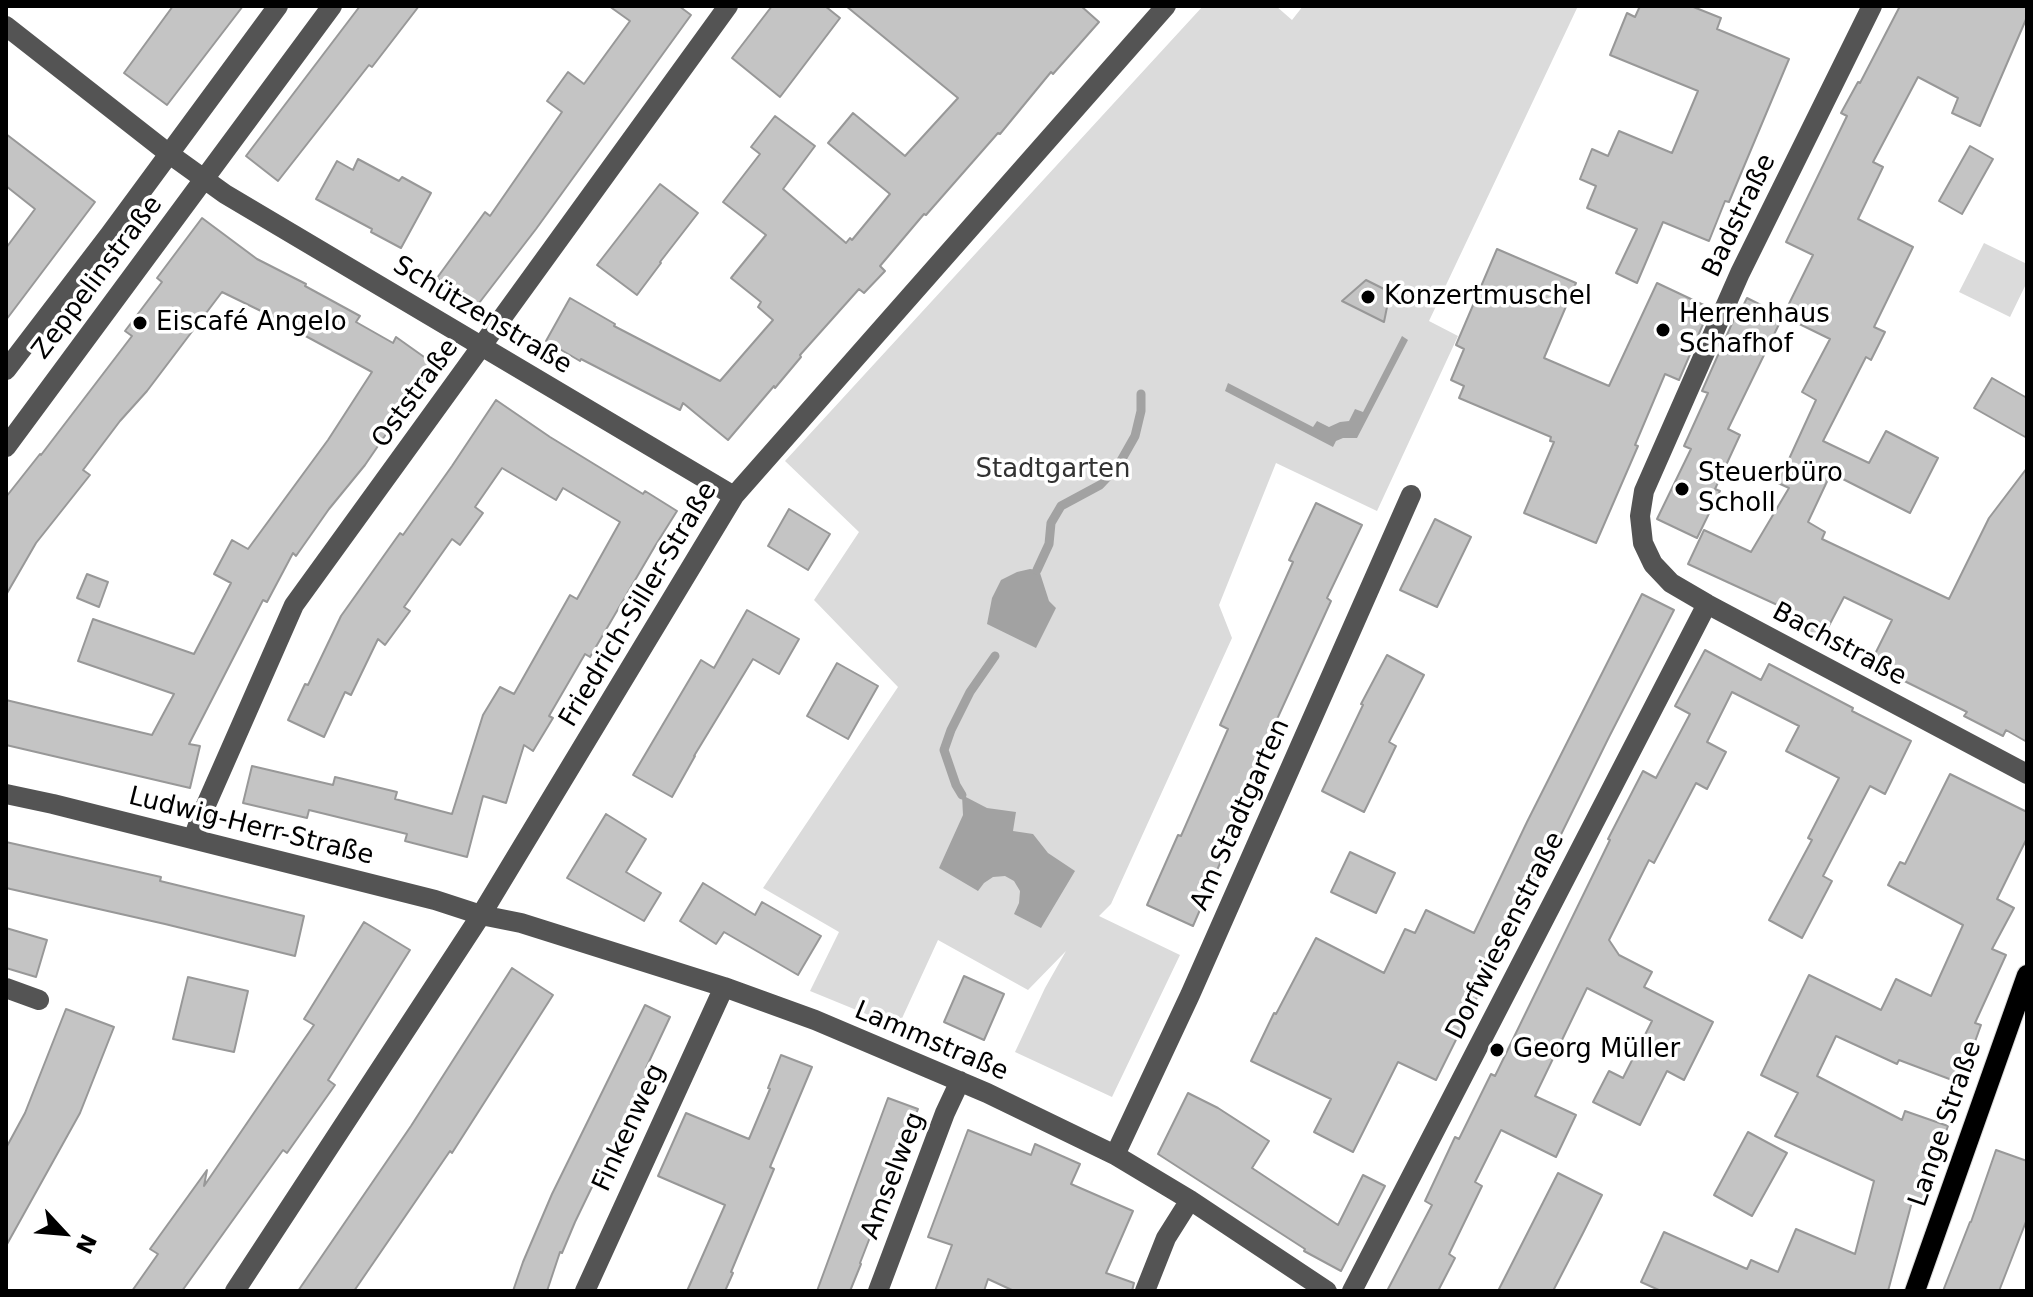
<!DOCTYPE html>
<html>
<head>
<meta charset="utf-8">
<style>
  body { margin:0 }
  #map { position:relative; width:2033px; height:1297px; overflow:hidden; background:#fff; font-family:"DejaVu Sans",sans-serif }
  canvas { display:block }
  .frame { position:absolute; inset:0; border:8px solid #000; pointer-events:none }
  .north { position:absolute; left:24px; top:1193px; width:80px; height:80px; -webkit-text-stroke:6px #fff; paint-order:stroke; rotate:116deg; font-size:22px; font-weight:700; line-height:32px; text-align:center; color:#000 }
  .north::after { content:''; display:block; margin:auto; width:28px; height:36px; background:#000; clip-path:polygon(50% 0,100% 100%,50% 72%,0 100%) }
</style>
</head>
<body>
<div id="map">
<canvas width="2033" height="1297"></canvas>
<div class="frame"></div>
<div class="north">N</div>
</div>
<script>
const context = document.querySelector('canvas').getContext('2d');
context.lineJoin = 'round';
function fillPath(path, color) { context.fillStyle = color; context.fill(path, 'evenodd'); }
const toPath = rows => new Path2D(rows.map(r => 'M' + r).join(''));
function trace(path, color, width, dash) { context.strokeStyle = color; context.lineWidth = width; context.lineCap = dash ? 'butt' : 'round'; context.setLineDash(dash || []); context.stroke(path); }
function label(font, color, halo, rows, align = 'center') {
  context.font = font + ' "DejaVu Sans",sans-serif'; context.lineWidth = 7; context.setLineDash([]); context.textBaseline = 'middle'; context.strokeStyle = halo; context.fillStyle = color; for (const [text, x, y, turn = 0] of rows) {
    context.save(); context.translate(x, y); context.rotate((+turn || 0) * Math.PI / 180); context.textAlign = isNaN(turn) ? turn : align; if (halo) context.strokeText(text, 0, 0); context.fillText(text, 0, 0); context.restore();
  }
}
const green = toPath([
  [1203,6,1276,6,1292,20,1303,6,1578,6,1429,321,1458,336,1377,511,1276,463,1219,605,1232,638,1111,904,1099,916,1180,955,1112,1097,1015,1052,1045,988,1066,951,1028,990,938,940,898,1027,810,991,839,932,763,888,898,687,814,600,859,532,785,461],
  [1984,243,2027,264,2027,282,2010,317,1959,292]
]);
const water = toPath([
  [1402,336,1408,340,1357,438,1343,438,1336,441,1333,447,1225,391,1228,383,1313,427,1317,421,1329,427,1340,422,1349,421,1355,409,1363,412],
  [1030,569,1037,570,1040,573,1049,601,1056,608,1036,648,987,624,992,598,1001,580,1017,572],
  [962,795,987,808,1016,812,1013,831,1033,834,1048,853,1075,871,1041,928,1014,914,1019,903,1020,891,1014,881,1005,876,993,877,984,883,978,891,939,868,963,815]
]);
const stream = toPath([
  [1037,570,1049,544,1051,523,1061,506,1100,485,1118,466,1135,436,1141,411,1141,394],
  [962,795,956,785,944,750,951,730,970,692,995,656]
]);
const building = toPath([
  [173,6,243,6,167,105,124,73,173,6],
  [360,6,419,6,372,67,369,65,278,181,246,156,360,6],
  [609,6,679,6,691,15,536,229,476,307,437,278,485,212,490,216,562,112,547,101,568,72,584,84,630,21,609,6],
  [772,6,825,6,840,18,780,97,732,58,772,6],
  [846,6,1081,6,1099,22,1053,74,1051,72,1000,134,998,133,926,215,924,214,880,266,885,271,864,293,859,289,800,355,801,357,775,388,774,386,728,440,683,403,680,410,581,359,580,361,546,341,570,298,615,324,614,326,720,381,773,320,758,307,761,302,731,278,766,235,723,202,760,154,751,147,775,116,815,146,783,189,846,243,850,238,852,240,890,194,828,143,853,113,905,156,958,98,846,6],
  [1640,6,1691,6,1721,18,1717,29,1789,59,1729,202,1725,201,1709,241,1663,222,1637,283,1616,273,1637,229,1587,208,1596,186,1580,179,1592,149,1608,156,1619,131,1672,153,1698,91,1610,55,1627,13,1635,17,1640,6],
  [1900,6,2027,6,2027,17,1980,126,1952,113,1958,98,1918,77,1873,162,1883,167,1858,219,1913,247,1874,327,1885,332,1871,360,1866,357,1823,441,1869,463,1886,431,1938,458,1910,513,1831,473,1808,522,1825,532,1822,539,1949,599,1989,518,2027,468,2027,742,2006,730,2003,736,1964,716,1967,712,1870,664,1892,620,1844,597,1822,639,1780,618,1784,608,1688,564,1704,530,1751,552,1789,488,1778,483,1816,400,1802,392,1830,339,1783,316,1813,255,1786,242,1847,116,1841,113,1858,82,1860,83,1900,6],
  [6,134,95,202,6,320,6,248,35,209,6,186,6,134],
  [1970,146,1993,159,1962,214,1939,201,1970,146],
  [358,159,399,181,402,177,431,193,401,248,371,232,372,229,316,199,337,161,353,170,358,159],
  [660,184,698,213,660,262,661,263,637,295,597,265,660,184],
  [202,218,257,259,306,284,305,286,360,316,356,322,393,343,396,337,434,364,365,465,329,509,296,556,293,553,267,602,263,600,189,744,200,746,190,788,6,745,6,700,152,735,174,694,78,661,93,619,194,654,231,583,214,574,232,540,248,549,328,440,372,372,300,333,302,331,222,292,147,391,120,421,83,470,90,475,36,543,6,595,6,497,40,454,41,455,132,336,125,331,162,282,157,278,202,218],
  [1497,249,1576,283,1544,358,1609,386,1657,283,1710,308,1679,380,1665,374,1635,445,1638,446,1596,543,1524,513,1554,442,1550,441,1551,437,1459,398,1464,386,1451,380,1464,349,1456,345,1497,249],
  [1366,280,1390,292,1384,322,1342,301,1366,280],
  [1747,298,1783,316,1728,429,1740,435,1715,489,1720,491,1697,538,1657,519,1691,449,1684,446,1708,393,1702,391,1734,319,1736,320,1747,298],
  [1992,378,2027,398,2027,438,1974,408,1992,378],
  [496,400,550,437,643,494,645,491,677,511,655,546,590,657,585,654,549,716,553,718,533,751,524,745,506,803,483,796,467,857,405,841,407,834,309,810,307,818,243,803,252,766,333,785,335,777,397,792,395,799,452,814,483,715,500,687,514,694,570,595,577,599,620,522,563,488,556,500,502,468,475,507,483,513,460,545,452,539,404,607,410,611,385,645,378,639,351,695,345,692,324,737,288,720,305,684,308,685,341,616,400,533,403,535,452,466,496,400],
  [1316,503,1362,525,1327,598,1331,601,1257,763,1262,766,1193,926,1147,905,1178,835,1181,836,1228,729,1220,725,1293,562,1289,560,1316,503],
  [789,509,830,534,808,570,768,546,789,509],
  [1435,519,1471,537,1437,607,1400,590,1435,519],
  [87,574,108,582,99,607,77,598,87,574],
  [1642,594,1674,610,1609,737,1510,938,1507,937,1436,1080,1398,1062,1353,1152,1314,1132,1331,1099,1251,1061,1274,1013,1276,1014,1316,938,1384,973,1405,929,1415,933,1426,910,1474,933,1527,822,1642,594],
  [747,610,799,639,779,674,753,659,694,756,695,756,672,797,633,775,701,660,714,668,747,610],
  [1705,650,1761,680,1769,664,1853,708,1852,711,1911,741,1885,794,1870,786,1823,876,1832,881,1802,938,1769,920,1812,840,1808,838,1839,778,1786,751,1799,726,1732,692,1707,742,1726,752,1707,789,1696,783,1654,863,1649,860,1609,940,1619,955,1652,972,1644,987,1713,1022,1684,1080,1667,1071,1640,1125,1593,1102,1609,1071,1623,1078,1652,1021,1587,988,1535,1096,1576,1115,1556,1157,1501,1130,1475,1182,1482,1186,1449,1254,1455,1258,1438,1291,1387,1291,1432,1205,1425,1201,1455,1137,1459,1139,1491,1074,1495,1076,1610,840,1608,839,1643,771,1656,778,1690,714,1675,706,1705,650],
  [1387,655,1424,675,1389,742,1396,746,1364,812,1322,791,1363,705,1361,704,1387,655],
  [837,663,878,686,848,739,807,716,837,663],
  [1950,774,2027,812,2027,838,1997,899,2014,908,1992,949,2006,955,1975,1023,1981,1025,1960,1083,1899,1060,1897,1064,1836,1036,1817,1076,1902,1120,1905,1111,1948,1126,1922,1201,1913,1198,1888,1291,1661,1291,1641,1282,1664,1232,1747,1269,1751,1260,1778,1272,1796,1229,1855,1254,1874,1181,1775,1136,1798,1093,1761,1075,1809,975,1881,1010,1896,979,1931,996,1963,925,1888,885,1900,862,1905,864,1950,774],
  [606,814,646,839,626,872,661,893,644,921,567,878,606,814],
  [6,842,161,877,160,881,304,916,295,956,165,924,6,888,6,842],
  [1350,852,1395,873,1376,913,1331,892,1350,852],
  [703,883,755,915,762,902,821,936,798,975,724,932,716,944,680,921,703,883],
  [364,922,410,950,328,1080,335,1085,287,1153,283,1150,182,1291,132,1291,158,1254,150,1249,207,1170,204,1186,314,1025,304,1019,364,922],
  [6,928,47,940,36,977,6,968,6,928],
  [512,968,553,995,452,1153,450,1151,354,1291,298,1291,411,1126,512,968],
  [964,976,1004,994,984,1040,944,1022,964,976],
  [188,977,248,991,234,1052,173,1039,188,977],
  [645,1005,670,1017,646,1068,649,1069,575,1222,562,1253,560,1252,547,1291,513,1291,523,1262,552,1194,645,1005],
  [66,1009,114,1027,80,1113,6,1246,6,1148,25,1113,66,1009],
  [781,1055,812,1067,770,1167,774,1169,731,1272,733,1273,725,1291,687,1291,725,1205,658,1176,686,1113,749,1139,770,1089,768,1088,781,1055],
  [1188,1093,1218,1108,1269,1141,1252,1168,1338,1225,1363,1175,1385,1186,1341,1271,1304,1251,1305,1249,1158,1154,1188,1093],
  [888,1098,918,1109,877,1213,879,1214,860,1263,861,1264,850,1291,817,1291,888,1098],
  [968,1130,1031,1155,1035,1144,1080,1164,1071,1184,1133,1211,1106,1273,1134,1283,1132,1291,1014,1291,988,1279,984,1291,935,1291,952,1245,928,1237,968,1130],
  [1748,1132,1787,1153,1752,1216,1714,1195,1748,1132],
  [1996,1150,2027,1161,2027,1219,1999,1291,1943,1291,1970,1222,1971,1222,1996,1150],
  [1558,1173,1602,1195,1583,1233,1553,1291,1498,1291,1558,1173]
]);
const minor = toPath([
  [1872,6,1740,273,1644,491,1640,516,1643,543,1653,564,1671,583,1707,604,2027,774],
  [6,26,168,153,225,194,734,496],
  [6,370,110,234,278,6],
  [6,447,332,6],
  [6,794,53,804,435,900,481,915,521,923,724,987,815,1020,987,1093,1115,1155,1190,1200,1327,1291],
  [193,839,202,814,294,605,728,6],
  [6,988,39,1000],
  [1115,1155,1190,995,1411,495],
  [235,1291,481,915,734,496,1166,6],
  [585,1291,724,987],
  [878,1291,945,1113,960,1081],
  [1145,1291,1166,1238,1190,1200],
  [1352,1291,1707,604]
]);
const major = toPath([
  [1915,1291,2027,975]
]);
const markers = [
  [1368,297,8,"#000"],
  [140,323,8,"#000"],
  [1663,330,8,"#000"],
  [1682,489,8,"#000"],
  [1497,1050,8,"#000"]
];
const streetNames = [
  ["Badstraße",1740,216,-64],
  ["Zeppelinstraße",98,278,-53],
  ["Schützenstraße",482,316,31],
  ["Oststraße",416,394,-54],
  ["Friedrich-Siller-Straße",639,605,-59],
  ["Bachstraße",1839,645,28],
  ["Am Stadtgarten",1241,815,-66],
  ["Ludwig-Herr-Straße",251,827,14],
  ["Dorfwiesenstraße",1506,936,-63],
  ["Lammstraße",931,1042,23],
  ["Lange Straße",1946,1124,-71],
  ["Finkenweg",630,1128,-65],
  ["Amselweg",894,1176,-69]
];
const poiNames = [
  ["Konzertmuschel",1384,297],
  ["Herrenhaus",1679,315],
  ["Schafhof",1679,345],
  ["Eiscafé Angelo",156,323],
  ["Steuerbüro",1698,474],
  ["Scholl",1698,504],
  ["Georg Müller",1513,1050]
];
const parkNames = [
  ["Stadtgarten",1053,470]
];
fillPath(green, '#dbdbdb');
fillPath(water, '#a2a2a2');
trace(stream, '#a2a2a2', 9);
fillPath(building, '#c4c4c4');
trace(building, '#989898', 2);
trace(major, '#dbdbdb', 22);
trace(minor, '#545454', 20);
trace(major, '#000', 20);
for (const [x, y, r, color] of markers) { const dot = new Path2D(); dot.arc(x, y, r, 0, 2 * Math.PI); context.fillStyle = color; context.fill(dot); trace(dot, '#fff', 3); }
label('26px', '#000', '#fff', streetNames);
label('26px', '#000', '#fff', poiNames, 'left');
label('26px', '#323232', '#fff', parkNames);
</script>
</body>
</html>
